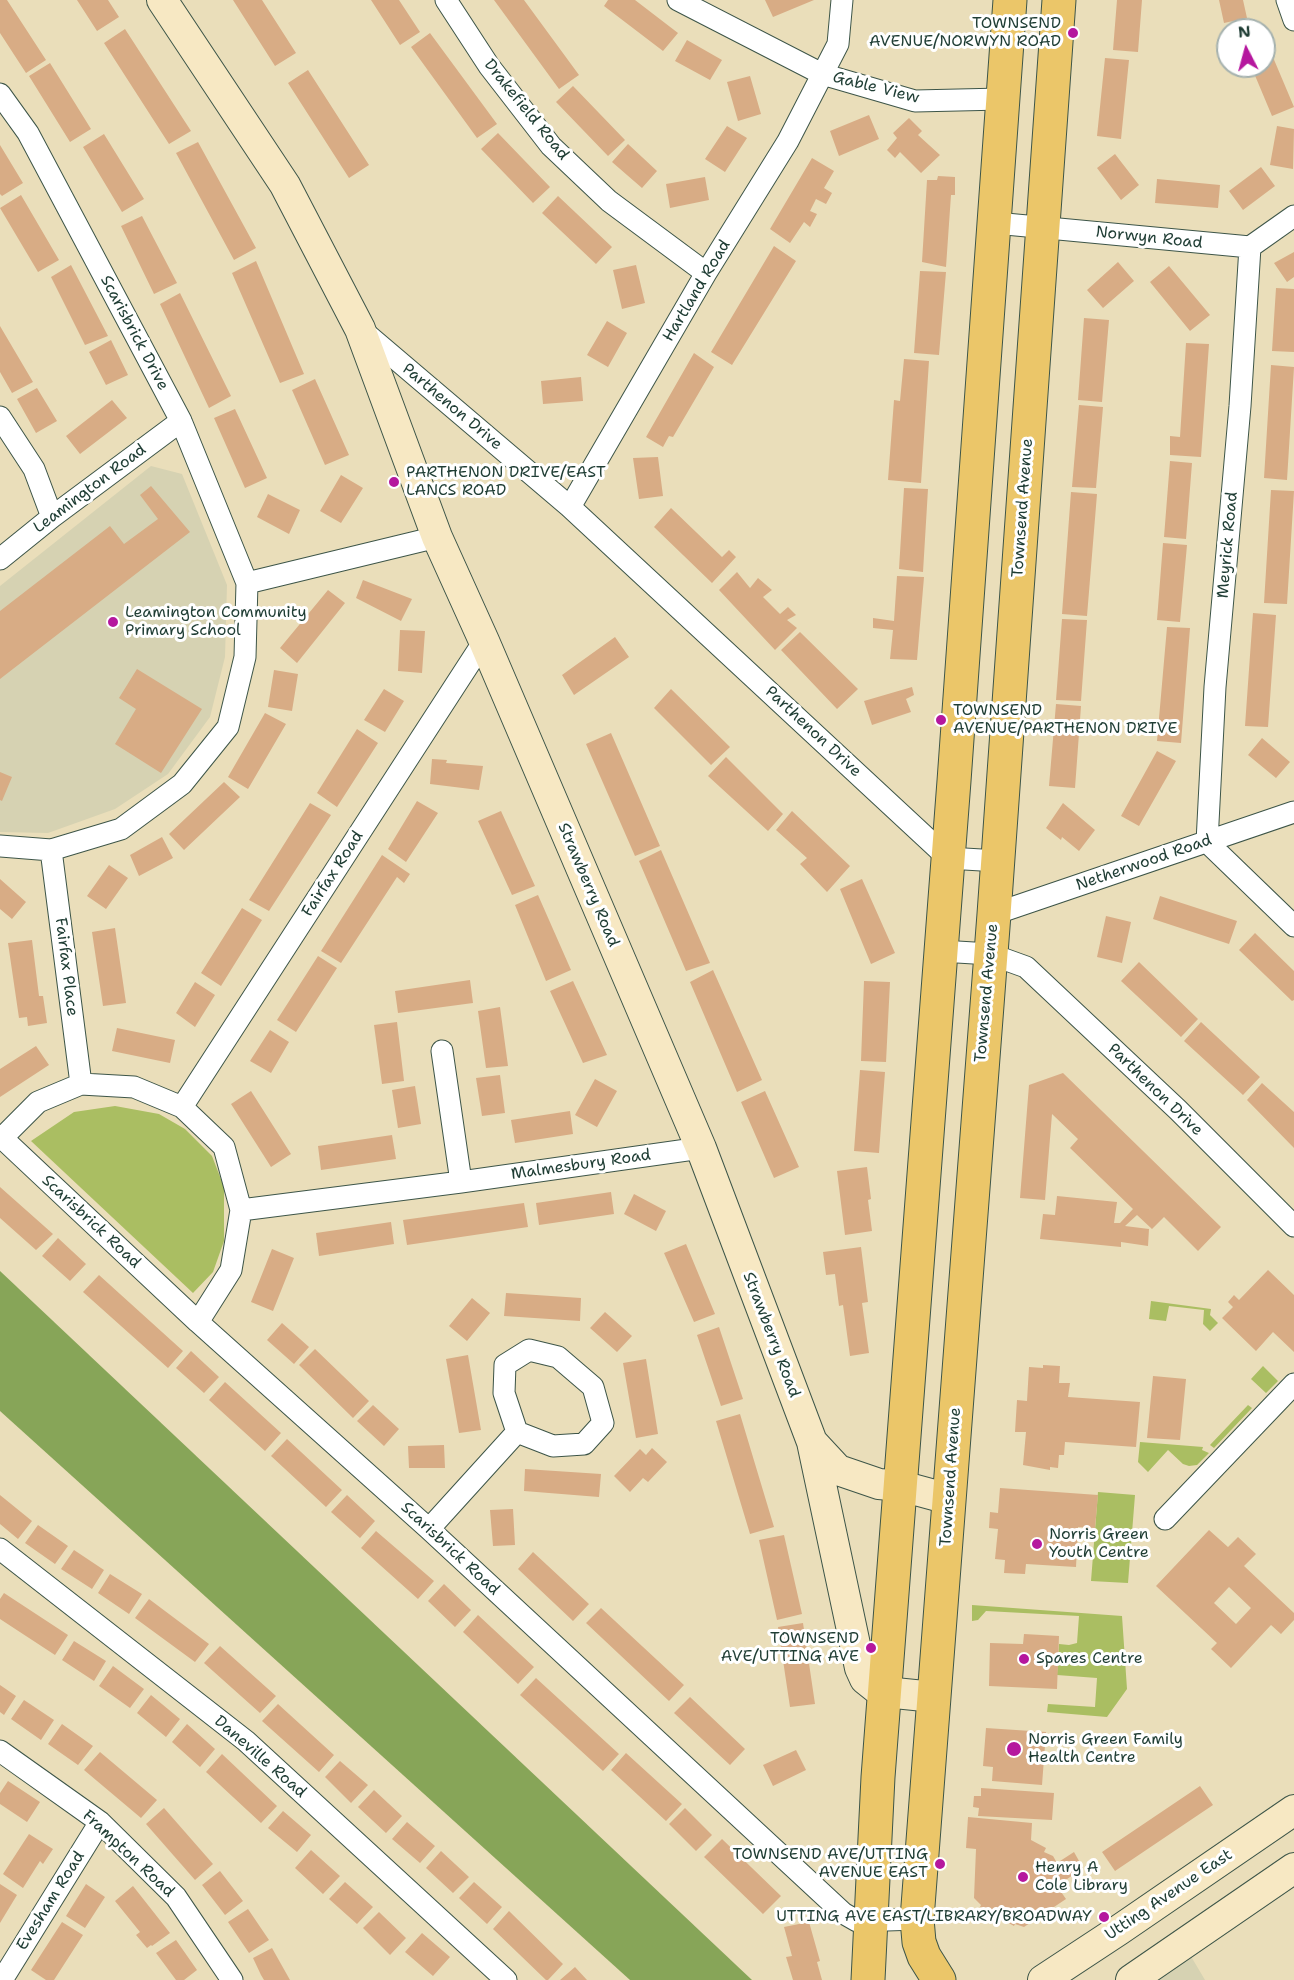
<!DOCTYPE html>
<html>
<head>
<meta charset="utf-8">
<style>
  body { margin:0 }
  #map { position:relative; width:1294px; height:1980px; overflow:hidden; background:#eadeba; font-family:"Shantell Sans",sans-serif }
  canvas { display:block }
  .north { position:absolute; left:1216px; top:18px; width:60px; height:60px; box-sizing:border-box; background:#fff; border:2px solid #a5b1ae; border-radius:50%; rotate:354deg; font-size:16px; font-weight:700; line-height:24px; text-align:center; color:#1f3d34 }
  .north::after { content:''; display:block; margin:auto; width:21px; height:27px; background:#b5179e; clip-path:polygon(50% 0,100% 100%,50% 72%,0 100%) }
</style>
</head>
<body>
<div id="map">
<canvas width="1294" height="1980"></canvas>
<div class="north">N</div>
</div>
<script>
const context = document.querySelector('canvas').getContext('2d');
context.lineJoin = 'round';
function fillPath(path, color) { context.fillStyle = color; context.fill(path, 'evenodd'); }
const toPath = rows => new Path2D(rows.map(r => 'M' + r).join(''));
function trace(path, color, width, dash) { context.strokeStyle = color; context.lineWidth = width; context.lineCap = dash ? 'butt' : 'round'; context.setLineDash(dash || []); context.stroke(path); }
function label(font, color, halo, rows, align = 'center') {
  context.font = font + ' "Shantell Sans",sans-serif'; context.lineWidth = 6; context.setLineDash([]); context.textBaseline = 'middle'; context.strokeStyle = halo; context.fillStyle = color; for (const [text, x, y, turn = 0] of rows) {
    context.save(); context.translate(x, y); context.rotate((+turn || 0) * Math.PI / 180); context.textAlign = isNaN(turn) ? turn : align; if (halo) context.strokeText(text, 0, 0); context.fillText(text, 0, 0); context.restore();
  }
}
const built = toPath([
  [151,466,182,474,227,585,225,657,210,717,168,774,115,809,48,833,0,832,0,586],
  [1189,1953,1205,1980,1150,1980]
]);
const green = toPath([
  [115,1106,159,1114,185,1129,212,1156,224,1187,224,1241,213,1272,193,1293,31,1141,74,1112],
  [1151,1301,1211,1309,1210,1315,1218,1323,1210,1331,1203,1324,1204,1310,1169,1306,1166,1321,1149,1319],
  [1263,1366,1278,1381,1266,1393,1251,1379],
  [1248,1405,1252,1408,1214,1448,1210,1445],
  [1140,1442,1203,1447,1202,1450,1209,1453,1197,1465,1189,1466,1183,1464,1168,1450,1148,1472,1138,1462],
  [1098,1492,1135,1495,1128,1583,1091,1581],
  [972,1605,1122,1616,1127,1689,1107,1717,1047,1712,1048,1704,1095,1707,1097,1678,1057,1675,1059,1644,1069,1645,1077,1643,1079,1616,986,1611,978,1620,972,1621]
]);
const forest = toPath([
  [0,1271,752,1980,630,1980,0,1411]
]);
const building = toPath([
  [0,0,7,0,46,60,26,73,0,33],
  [77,0,108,0,119,17,97,31],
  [233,0,262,0,296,53,275,66],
  [371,0,399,0,420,32,400,45],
  [494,0,524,0,579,75,559,89],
  [608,0,635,0,678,33,663,51,604,6],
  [765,0,814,0,773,17],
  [1117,0,1142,0,1138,52,1113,50],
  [1219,0,1243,0,1247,18,1224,23],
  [125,29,191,131,169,144,104,43],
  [430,33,497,124,477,138,411,47],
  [1264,36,1294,107,1272,116,1251,66,1264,66],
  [687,40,722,60,710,80,675,61],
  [1105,58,1129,60,1121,139,1097,136],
  [50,63,91,129,70,142,29,76],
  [308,70,369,165,349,178,288,83],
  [750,76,761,114,738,121,727,82],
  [573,86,625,140,608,156,556,102],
  [869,115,879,139,839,156,830,131],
  [909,118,922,131,918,135,940,155,921,173,900,152,895,158,887,150,897,138,893,133],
  [727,126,747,138,725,172,705,159],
  [1277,126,1294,129,1293,169,1270,165],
  [498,133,550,187,533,203,481,149],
  [104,134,144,199,122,212,83,147],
  [198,142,256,248,234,260,176,153],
  [628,144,657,171,642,188,612,162],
  [0,145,23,183,2,196,0,194],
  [1115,154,1139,185,1121,200,1097,168],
  [812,158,834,171,824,188,832,193,826,204,816,199,810,211,817,214,810,227,804,222,790,243,770,229],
  [1261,167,1275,186,1243,210,1229,191],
  [938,176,955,177,955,195,951,195,946,267,922,262,927,180,937,180],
  [705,177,709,200,670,208,666,184],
  [1157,179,1220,185,1218,208,1155,203],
  [21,195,59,260,38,272,0,208],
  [558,196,612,247,596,264,542,213],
  [142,216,177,283,154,294,121,226],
  [774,246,796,261,732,365,711,352],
  [1294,252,1294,277,1287,282,1274,263],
  [256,261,304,374,280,383,232,273],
  [1118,262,1134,281,1103,308,1087,290],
  [71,265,108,336,85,345,51,277],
  [636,265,645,303,622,309,613,270],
  [1169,266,1210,315,1190,331,1150,282],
  [920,271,946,272,939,355,914,353],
  [1276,288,1294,289,1294,352,1272,351],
  [180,293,231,396,209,408,160,304],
  [1084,318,1109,320,1102,402,1078,400],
  [607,321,627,333,608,367,587,355],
  [0,326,33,382,12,393,0,372],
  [111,340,128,375,106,385,89,352],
  [1186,343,1209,344,1201,457,1170,455,1170,436,1180,437],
  [694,353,714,367,673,437,669,436,663,447,646,437],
  [904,359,929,361,921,483,888,480,894,400,900,401],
  [1271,365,1294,367,1287,480,1264,478],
  [581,377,583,401,543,404,541,381],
  [315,379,349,455,325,465,292,390],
  [37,388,57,421,36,433,17,399],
  [112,400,127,418,80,454,66,436],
  [1079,405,1103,407,1096,488,1072,487],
  [235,409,267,478,245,488,214,418],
  [658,457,663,496,639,499,633,458],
  [1170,461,1192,463,1186,539,1164,537],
  [341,475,363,488,341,523,320,511],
  [151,486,190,532,0,679,0,611,110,526,124,544,158,519,140,495],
  [904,488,928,489,923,572,899,569],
  [1271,490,1294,491,1287,604,1264,603],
  [1071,492,1097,494,1087,616,1062,614],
  [268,494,300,510,289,534,257,517],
  [671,508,722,557,729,550,736,557,712,583,654,527],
  [1163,543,1187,545,1180,622,1157,620],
  [737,572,750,588,758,578,772,590,763,597,780,614,788,607,796,615,787,620,797,628,775,650,719,590],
  [897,576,924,577,917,660,890,659,893,630,873,628,873,618,894,621],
  [363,580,412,599,401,621,356,598],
  [328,590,345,603,297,663,280,648],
  [1253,613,1276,615,1268,727,1245,726],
  [1062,619,1087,620,1081,701,1056,700],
  [1167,627,1190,628,1181,743,1157,741],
  [400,630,425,631,422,673,398,671],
  [800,632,858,689,837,709,781,650],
  [615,637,629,657,574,695,562,675],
  [137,669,202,709,161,773,115,744,136,709,119,698],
  [274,670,298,674,292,711,268,707],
  [912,687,914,695,906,699,911,712,872,725,864,701],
  [384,689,404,701,385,732,364,720],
  [671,689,730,747,711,765,654,708],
  [1056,704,1081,706,1075,788,1049,786],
  [265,713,286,724,248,789,228,777],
  [357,729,378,743,337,807,317,793],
  [611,733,660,846,635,856,586,744],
  [1262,738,1290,762,1276,778,1248,755],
  [1157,751,1176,761,1139,826,1121,816],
  [726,757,783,814,768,831,708,776],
  [432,759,447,760,446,763,483,766,479,790,430,784],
  [0,772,12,777,2,801,0,800],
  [224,782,240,797,184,850,169,834],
  [417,801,438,813,406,862,388,849],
  [310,803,331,815,269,911,249,900],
  [1063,803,1095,830,1079,851,1062,837,1061,840,1046,828],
  [501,811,535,886,512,895,478,821],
  [792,811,850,866,827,892,800,864,807,858,776,830],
  [162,837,173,858,139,876,130,855],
  [661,850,710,963,686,971,639,861],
  [382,855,410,874,404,883,397,877,341,963,321,951],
  [109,865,128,878,106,909,87,896],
  [0,879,26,902,12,919,0,909],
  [862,879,895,953,871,964,840,889],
  [538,895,571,970,546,981,515,905],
  [1160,896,1237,921,1229,944,1153,919],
  [242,908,262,920,221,986,201,973],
  [1106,916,1131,922,1122,963,1097,957],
  [115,928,126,1003,103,1006,92,932],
  [1255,933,1294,971,1294,1000,1292,1001,1239,950],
  [32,940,39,996,43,996,47,1023,28,1026,27,1017,19,1018,8,943],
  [318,956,337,968,296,1032,277,1020],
  [1139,962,1198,1019,1181,1037,1121,981],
  [713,970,762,1080,737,1092,690,982],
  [470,980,473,1003,398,1013,395,991],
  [573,981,607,1055,583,1063,550,991],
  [864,981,890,982,886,1062,861,1061],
  [195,982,215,995,195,1027,176,1013],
  [500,1007,508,1066,486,1068,478,1011],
  [397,1022,404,1081,382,1084,374,1025],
  [1201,1022,1260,1077,1243,1095,1184,1041],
  [117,1028,175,1040,170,1063,112,1051],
  [270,1030,289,1042,271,1073,250,1061],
  [36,1046,49,1065,0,1097,0,1069],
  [860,1070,885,1072,879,1153,854,1151],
  [1063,1073,1221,1227,1198,1251,1164,1217,1152,1229,1137,1215,1125,1226,1149,1229,1148,1246,1121,1242,1121,1247,1040,1239,1043,1214,1055,1215,1057,1196,1117,1202,1114,1223,1120,1223,1133,1209,1070,1148,1078,1139,1052,1114,1045,1200,1020,1198,1029,1085],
  [500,1075,505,1113,482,1116,476,1078],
  [595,1079,617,1091,597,1127,575,1115],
  [1262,1083,1294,1112,1294,1148,1247,1100],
  [415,1086,421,1124,398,1128,392,1090],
  [251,1091,291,1154,271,1167,231,1104],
  [765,1091,799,1167,774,1178,741,1102],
  [570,1111,573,1134,515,1143,511,1120],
  [392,1135,396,1159,321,1170,318,1146],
  [867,1167,871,1199,868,1200,872,1231,845,1235,837,1171],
  [0,1187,53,1234,36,1250,0,1218],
  [611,1192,614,1214,539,1225,536,1203],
  [634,1194,666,1211,656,1231,624,1214],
  [524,1203,528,1227,407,1245,403,1220],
  [391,1222,394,1244,319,1256,316,1233],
  [58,1238,86,1264,70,1281,42,1256],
  [686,1244,715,1314,694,1322,664,1253],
  [861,1247,868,1302,862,1303,869,1353,850,1356,843,1305,839,1306,835,1274,826,1275,823,1252],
  [272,1249,294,1258,273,1311,251,1302],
  [1268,1270,1294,1295,1294,1352,1273,1332,1256,1351,1222,1318,1233,1307,1228,1302,1234,1295,1239,1300],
  [99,1275,183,1351,168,1368,83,1292],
  [506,1293,581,1298,580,1321,504,1316],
  [472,1298,490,1313,467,1341,449,1326],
  [605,1312,632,1336,617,1352,590,1328],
  [282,1323,309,1347,294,1364,267,1340],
  [719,1327,743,1399,721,1406,697,1335],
  [315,1349,369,1401,353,1418,299,1365],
  [191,1351,219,1377,204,1393,176,1368],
  [468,1355,481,1430,459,1433,446,1359],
  [646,1359,658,1434,636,1438,623,1363],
  [1043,1365,1060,1366,1059,1383,1070,1383,1068,1397,1140,1402,1136,1447,1065,1442,1064,1455,1059,1455,1058,1468,1050,1467,1050,1470,1023,1465,1026,1432,1015,1432,1017,1400,1027,1401,1029,1367,1043,1368],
  [1153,1376,1186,1379,1180,1440,1147,1438],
  [225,1382,281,1433,265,1451,209,1400],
  [373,1405,399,1429,384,1446,357,1421],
  [740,1414,774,1527,750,1534,716,1421],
  [287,1439,342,1490,326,1507,271,1456],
  [444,1445,445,1468,409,1468,408,1446],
  [652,1448,667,1462,648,1482,643,1478,630,1492,614,1476,640,1449,646,1455],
  [525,1469,601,1474,599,1497,524,1491],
  [1000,1488,1098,1495,1095,1528,1078,1527,1076,1567,1026,1564,1025,1574,1004,1573,1005,1560,995,1559,998,1529,989,1528,990,1512,998,1513],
  [0,1495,32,1521,18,1539,0,1524],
  [347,1495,375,1521,360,1538,331,1512],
  [513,1509,515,1545,493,1546,490,1510],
  [38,1525,68,1546,55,1564,25,1543],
  [1209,1530,1228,1547,1238,1537,1256,1554,1244,1566,1294,1613,1294,1620,1281,1634,1271,1625,1231,1668,1211,1649,1217,1643,1156,1586],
  [1229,1587,1251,1608,1236,1624,1214,1603],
  [376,1531,434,1581,418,1599,361,1548],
  [784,1535,802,1614,777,1620,759,1540],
  [74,1550,104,1570,92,1589,61,1569],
  [533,1552,589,1604,573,1621,518,1569],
  [110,1574,142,1594,129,1614,98,1593],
  [444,1584,471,1610,455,1627,428,1601],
  [4,1593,68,1635,55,1655,0,1619,0,1599],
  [149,1599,209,1644,195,1662,135,1618],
  [601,1608,684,1685,669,1701,586,1623],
  [478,1615,534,1667,518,1684,463,1632],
  [803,1623,815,1704,790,1707,778,1627],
  [1024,1634,1059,1636,1057,1689,989,1686,990,1643,1023,1644],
  [74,1641,106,1661,94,1681,62,1660],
  [220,1646,276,1696,260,1713,204,1663],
  [113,1666,144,1689,130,1708,99,1686],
  [536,1678,619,1754,603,1771,520,1695],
  [0,1685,16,1696,4,1715,0,1712],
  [151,1695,180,1719,166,1737,137,1713],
  [690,1697,745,1749,730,1765,674,1713],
  [24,1700,54,1720,41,1740,11,1719],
  [278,1704,334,1755,319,1772,262,1721],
  [62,1724,93,1746,78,1765,48,1744],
  [187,1724,215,1749,200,1767,172,1742],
  [986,1728,1046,1732,1042,1785,992,1781,993,1767,983,1766],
  [796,1750,806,1770,773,1786,763,1765],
  [100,1752,157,1800,141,1818,84,1770],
  [626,1753,682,1804,666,1821,611,1770],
  [222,1754,277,1806,261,1823,206,1772],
  [340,1761,368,1785,351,1803,325,1777],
  [8,1781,40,1802,27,1822,0,1804,0,1793],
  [1200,1786,1213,1805,1115,1871,1102,1852],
  [981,1788,1054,1793,1052,1820,978,1816,979,1808,973,1807,974,1796,981,1796],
  [374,1790,402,1816,386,1833,358,1807],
  [164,1808,213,1864,195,1880,146,1824],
  [685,1808,712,1835,696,1851,669,1824],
  [283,1811,311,1835,297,1852,268,1828],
  [968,1817,1032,1823,1031,1840,1046,1848,1044,1852,1053,1856,1057,1863,1074,1852,1083,1868,1057,1886,1066,1899,1024,1927,1015,1924,1014,1926,980,1907,981,1905,974,1898,976,1849,966,1848],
  [407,1822,435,1846,420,1863,392,1839],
  [29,1834,53,1849,43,1864,40,1861,23,1888,3,1874],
  [722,1839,781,1896,763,1914,704,1857],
  [311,1850,340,1876,323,1894,295,1868],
  [441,1851,469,1877,453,1893,426,1868],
  [220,1871,243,1901,225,1915,202,1885],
  [345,1882,373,1907,357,1924,329,1899],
  [474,1882,502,1907,487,1924,459,1898],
  [0,1884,17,1895,0,1923],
  [86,1884,105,1897,85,1928,66,1916],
  [133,1886,170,1933,152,1946,151,1945,147,1948,136,1935,140,1932,115,1901],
  [248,1909,269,1940,249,1953,228,1922],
  [509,1911,563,1964,548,1980,546,1980,493,1929],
  [379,1912,406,1938,390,1955,363,1928],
  [62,1922,83,1935,54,1980,46,1980,31,1970],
  [809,1922,820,1961,817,1962,822,1980,793,1980,786,1957,792,1956,784,1927],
  [422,1933,450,1957,433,1976,405,1952],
  [176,1940,197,1970,184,1980,176,1980,156,1953],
  [272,1948,290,1980,264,1980,261,1975,253,1958],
  [575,1967,587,1980,560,1980]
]);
const street = toPath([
  [446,0,489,66,551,146,609,201,706,273],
  [678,0,822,74,915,101,1002,99],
  [1287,0,1294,20],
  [0,94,28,133,181,421,247,583,245,657,228,727,182,784,121,829,51,850,0,846],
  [995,223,1250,247,1294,216],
  [1250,247,1240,406,1215,687,1207,842,1294,926],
  [363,331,570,507,948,858,998,861],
  [0,417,34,469,52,517],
  [570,507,706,273,788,141,838,44,842,0],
  [0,559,52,517,181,421],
  [247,583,437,537],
  [51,850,81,1084],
  [994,914,1294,812],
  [941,951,990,954,1026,967,1178,1110,1294,1226],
  [442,1051,461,1182],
  [182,1107,484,641],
  [0,1136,198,1322,429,1529,843,1913,857,1921,917,1919],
  [2,1138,38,1102,81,1084,134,1087,182,1107,224,1147,241,1210,231,1270,198,1322],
  [241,1210,461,1182,701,1148],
  [1165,1519,1294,1384],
  [429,1529,517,1432,504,1393,505,1365,529,1350,558,1357,593,1387,603,1423,584,1444,553,1446,517,1432],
  [0,1549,246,1741,506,1980],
  [0,1751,100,1822,176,1897,232,1980],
  [2,1980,100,1822]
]);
const secondary = toPath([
  [162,0,285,185,360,329,437,537,484,641,701,1148,812,1442,860,1668,865,1679,875,1687,885,1692,934,1697],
  [812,1442,838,1470,879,1484,901,1486,949,1499],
  [1043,1980,1119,1930,1294,1810],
  [1131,1980,1294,1868]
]);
const primary = toPath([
  [868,1980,878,1777,954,781,1010,0],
  [939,1980,924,1956,919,1942,917,1919,994,914,1059,0]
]);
const markers = [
  [1073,33,6,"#b5179e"],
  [394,482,6,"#b5179e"],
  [113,622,6,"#b5179e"],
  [941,720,6,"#b5179e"],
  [1037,1544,6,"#b5179e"],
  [871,1648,6,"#b5179e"],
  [1024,1659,6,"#b5179e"],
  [1014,1749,8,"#b5179e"],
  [940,1864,6,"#b5179e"],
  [1023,1877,6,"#b5179e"],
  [1104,1917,6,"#b5179e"]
];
const poiNames = [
  ["TOWNSEND",1061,24,"right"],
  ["AVENUE/NORWYN ROAD",1061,42,"right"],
  ["PARTHENON DRIVE/EAST",406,473],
  ["LANCS ROAD",406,491],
  ["Leamington Community",125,613],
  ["Primary School",125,631],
  ["TOWNSEND",953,711],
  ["AVENUE/PARTHENON DRIVE",953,729],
  ["Norris Green",1049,1535],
  ["Youth Centre",1049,1553],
  ["TOWNSEND",859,1639,"right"],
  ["AVE/UTTING AVE",859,1657,"right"],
  ["Spares Centre",1036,1659],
  ["Norris Green Family",1028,1740],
  ["Health Centre",1028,1758],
  ["TOWNSEND AVE/UTTING",928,1855,"right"],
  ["AVENUE EAST",928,1873,"right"],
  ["Henry A",1035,1868],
  ["Cole Library",1035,1886],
  ["UTTING AVE EAST/LIBRARY/BROADWAY",1092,1917,"right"]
];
const streetNames = [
  ["Gable View",876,88,14],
  ["Drakefield Road",526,110,51],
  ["Norwyn Road",1149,238,6],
  ["Hartland Road",697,291,-59],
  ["Scarisbrick Drive",134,333,62],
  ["Parthenon Drive",452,407,40],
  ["Leamington Road",90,489,-37],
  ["Townsend Avenue",1023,508,-86],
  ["Meyrick Road",1228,545,-85],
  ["Parthenon Drive",813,732,43],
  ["Netherwood Road",1144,863,-19],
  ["Fairfax Road",333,874,-57],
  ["Strawberry Road",588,885,67],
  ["Fairfax Place",66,967,83],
  ["Townsend Avenue",987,993,-85],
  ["Parthenon Drive",1155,1090,44],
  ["Malmesbury Road",581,1165,-8],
  ["Scarisbrick Road",91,1222,43],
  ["Strawberry Road",771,1335,69],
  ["Townsend Avenue",951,1477,-86],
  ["Scarisbrick Road",450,1549,43],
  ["Daneville Road",260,1757,41],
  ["Frampton Road",128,1854,43],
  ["Utting Avenue East",1169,1895,-34],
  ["Evesham Road",51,1901,-58]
];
fillPath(built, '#d6d2b2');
fillPath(green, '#aabe62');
fillPath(forest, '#87a558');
fillPath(building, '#d8ac85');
trace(street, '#3d5548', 23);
trace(secondary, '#3d5548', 32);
trace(primary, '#3d5548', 35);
trace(street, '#fff', 21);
trace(secondary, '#f7e8c3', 30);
trace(primary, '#ebc669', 33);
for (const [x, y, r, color] of markers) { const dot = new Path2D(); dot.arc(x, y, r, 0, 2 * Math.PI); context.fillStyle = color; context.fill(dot); trace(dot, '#fff', 2); }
label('16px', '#1f3d34', '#fff', poiNames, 'left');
label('16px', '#1f3d34', '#fff', streetNames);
</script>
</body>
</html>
